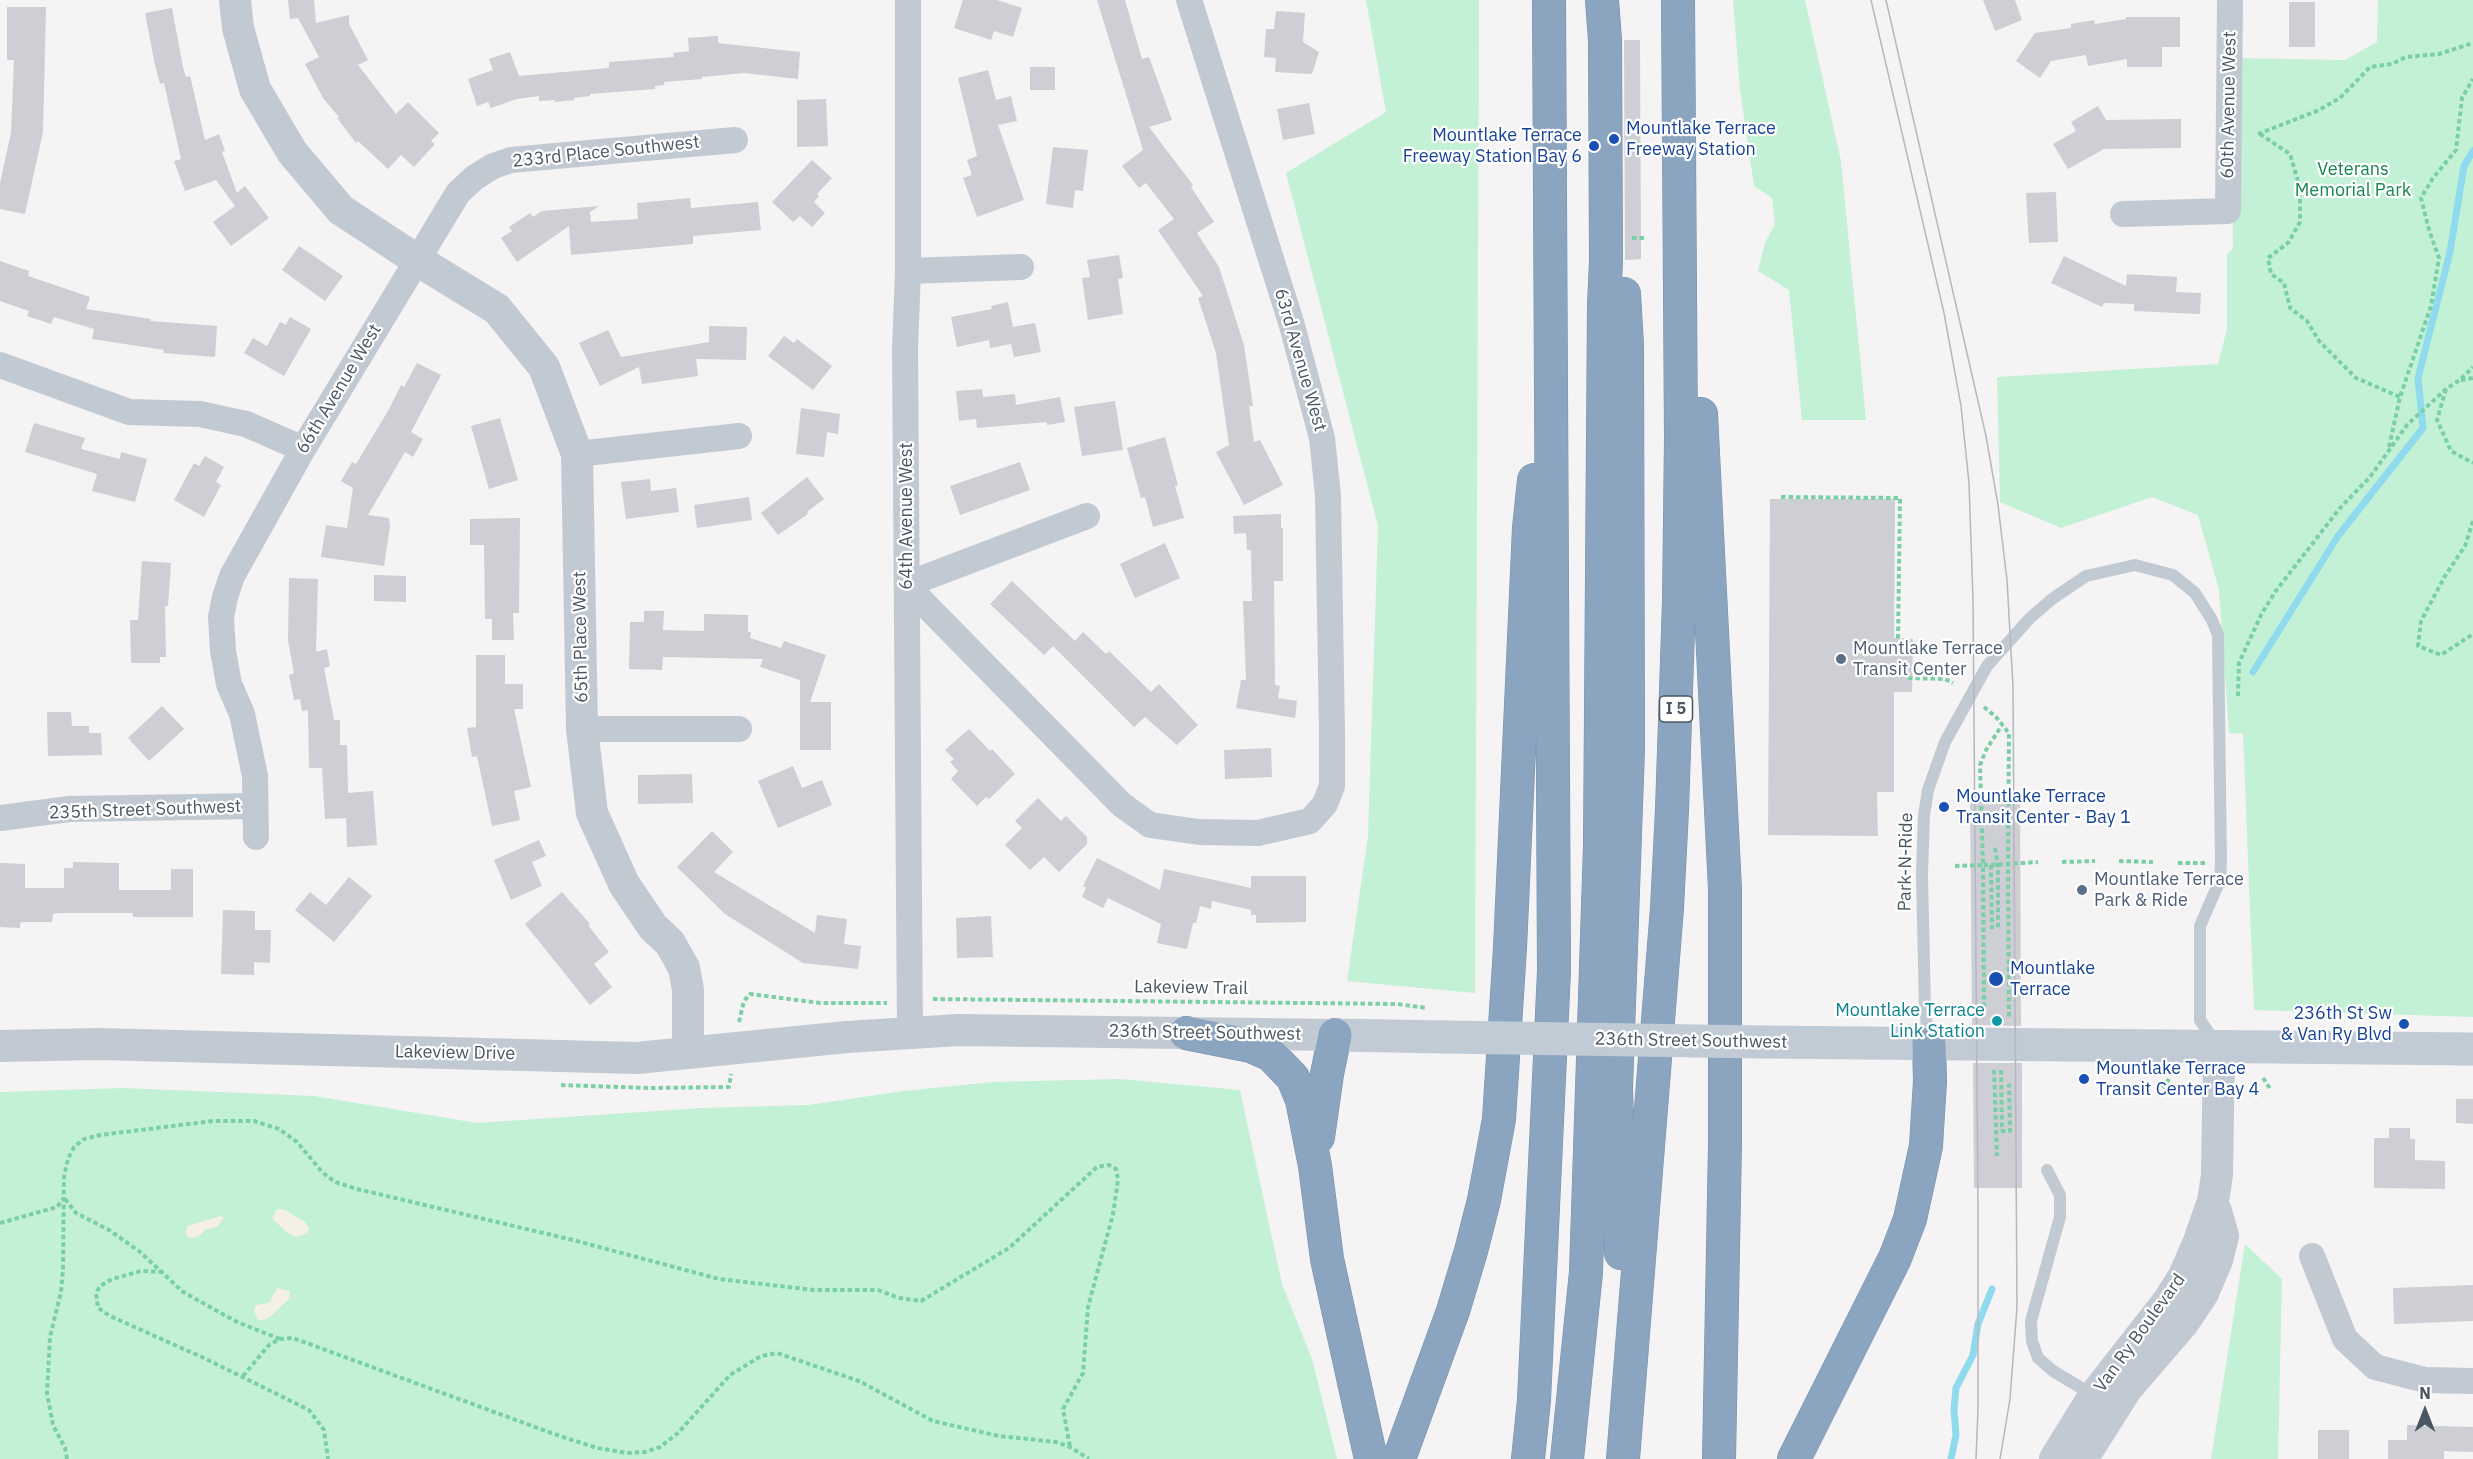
<!DOCTYPE html>
<html>
<head>
<meta charset="utf-8">
<style>
  body { margin:0 }
  #map { position:relative; width:2473px; height:1459px; overflow:hidden; background:#f5f3f3; font-family:"IBM Plex Sans",sans-serif }
  canvas { display:block }
  .north { position:absolute; left:2395px; top:1381px; width:60px; height:60px; -webkit-text-stroke:4px #fff; paint-order:stroke; rotate:0deg; font-size:16px; font-weight:700; line-height:24px; text-align:center; color:#4a5661 }
  .north::after { content:''; display:block; margin:auto; width:21px; height:27px; background:#4a5661; clip-path:polygon(50% 0,100% 100%,50% 72%,0 100%) }
</style>
</head>
<body>
<div id="map">
<canvas width="2473" height="1459"></canvas>
<div class="north">N</div>
</div>
<script>
const context = document.querySelector('canvas').getContext('2d');
context.lineJoin = 'round';
function fillPath(path, color) { context.fillStyle = color; context.fill(path, 'evenodd'); }
const toPath = rows => new Path2D(rows.map(r => 'M' + r).join(''));
function trace(path, color, width, dash) { context.strokeStyle = color; context.lineWidth = width; context.lineCap = dash ? 'butt' : 'round'; context.setLineDash(dash || []); context.stroke(path); }
function label(font, color, halo, rows, align = 'center') {
  context.font = font + ' "IBM Plex Sans",sans-serif'; context.lineWidth = 4.5; context.setLineDash([]); context.textBaseline = 'middle'; context.strokeStyle = halo; context.fillStyle = color; for (const [text, x, y, turn = 0] of rows) {
    context.save(); context.translate(x, y); context.rotate((+turn || 0) * Math.PI / 180); context.textAlign = isNaN(turn) ? turn : align; if (halo) context.strokeText(text, 0, 0); context.fillText(text, 0, 0); context.restore();
  }
}
const green = toPath([
  [1366,0,1479,0,1475,993,1347,981,1368,836,1378,526,1286,173,1386,112],
  [1733,0,1805,0,1841,161,1866,420,1802,420,1789,290,1758,271,1765,243,1775,224,1772,198,1754,186,1740,90],
  [2378,0,2473,0,2473,1017,2254,1010,2243,734,2229,733,2219,590,2198,515,2152,497,2061,528,2000,502,1997,377,2218,364,2227,329,2227,254,2233,248,2232,58,2345,60,2377,42],
  [1120,1079,1240,1090,1282,1284,1312,1359,1337,1459,0,1459,0,1092,124,1088,314,1096,477,1123,701,1108,808,1105,904,1091,992,1082],
  [2245,1244,2282,1279,2278,1459,2211,1459]
]);
const sand = toPath([
  [277,1209,283,1209,305,1222,309,1229,307,1233,296,1237,285,1231,272,1218],
  [221,1216,224,1218,217,1227,205,1230,198,1237,190,1238,186,1234,187,1226],
  [277,1288,290,1291,290,1298,271,1316,264,1320,258,1320,254,1311,256,1305,269,1303]
]);
const stream = toPath([
  [2253,672,2338,536,2423,428,2418,378,2450,252,2464,166,2473,151],
  [1951,1459,1956,1435,1954,1410,1956,1388,1973,1355,1978,1324,1992,1289]
]);
const building = toPath([
  [288,0,314,0,316,23,349,15,349,24,368,60,358,65,396,114,408,102,439,133,431,141,435,144,414,167,401,155,388,169,358,141,356,143,337,118,339,117,323,98,305,64,319,57,298,18,290,19],
  [963,0,997,0,1022,8,1013,37,994,31,991,40,954,28],
  [1097,0,1125,0,1142,59,1149,57,1172,120,1149,127,1193,185,1191,187,1214,222,1197,233,1219,267,1244,345,1253,406,1249,406,1254,442,1260,440,1283,485,1244,505,1216,452,1229,445,1216,353,1198,298,1203,296,1158,230,1174,219,1146,183,1139,188,1122,166,1143,150],
  [1983,0,2015,0,2022,20,1995,31],
  [2289,2,2315,2,2315,47,2289,47],
  [7,7,46,7,43,132,25,214,0,209,0,183,11,133,14,60,7,60],
  [172,8,183,67,186,77,190,76,205,140,219,134,225,151,222,152,237,193,245,186,269,218,231,246,213,222,235,206,216,180,185,191,174,161,181,159,164,83,160,84,155,65,145,13],
  [1276,11,1305,13,1303,42,1319,52,1312,74,1275,72,1276,58,1264,57,1266,29,1274,29],
  [2126,17,2180,17,2180,47,2162,47,2162,67,2127,67,2127,59,2088,66,2086,55,2051,61,2040,78,2016,61,2035,33,2071,28,2071,24,2094,20,2095,24,2126,19],
  [718,36,718,43,800,52,798,79,744,73,702,77,702,79,664,82,664,85,655,86,655,89,590,94,590,96,574,98,574,100,555,102,555,100,539,101,539,96,517,99,491,108,488,102,477,106,468,79,493,70,489,59,510,52,519,76,609,68,609,62,674,57,673,53,689,51,688,38],
  [1624,40,1640,40,1641,259,1625,260],
  [1030,67,1055,67,1055,90,1030,90],
  [988,70,996,100,1011,96,1017,121,998,125,1024,200,977,217,963,178,972,175,967,160,977,156,958,78],
  [826,99,828,146,797,147,797,100],
  [1309,103,1315,134,1283,140,1277,109],
  [2098,106,2106,120,2181,119,2181,148,2104,149,2068,169,2053,144,2076,131,2071,122],
  [1053,147,1088,150,1083,191,1075,190,1073,208,1046,204],
  [812,160,832,178,817,194,819,196,814,202,825,213,812,227,800,216,793,222,772,202],
  [2056,192,2058,242,2029,243,2026,193],
  [690,198,691,208,758,202,761,230,693,236,693,244,571,255,569,226,517,262,501,238,512,231,509,227,530,213,533,217,542,211,599,206,590,212,591,222,638,219,637,203],
  [299,246,343,276,325,301,282,270],
  [1119,255,1123,278,1118,279,1123,314,1088,320,1082,278,1090,277,1087,260],
  [2064,256,2126,286,2127,274,2177,277,2176,292,2201,293,2200,314,2134,311,2134,304,2104,303,2102,307,2051,283],
  [0,261,29,271,28,276,90,297,86,309,151,319,150,321,217,326,215,357,163,353,164,350,92,339,94,329,54,317,51,324,27,316,29,311,0,301],
  [1008,302,1013,327,1035,323,1041,352,1014,357,1011,344,990,348,989,340,957,347,951,317,992,309,991,306],
  [290,317,311,329,284,376,244,353,253,338,267,346,280,322,286,325],
  [709,326,747,327,746,360,696,359,698,376,642,384,639,367,600,386,579,343,608,330,621,357,709,342],
  [784,336,794,343,797,339,832,366,813,390,768,356],
  [417,363,441,375,411,432,423,439,413,457,405,452,368,515,389,518,390,526,384,566,321,557,326,525,347,528,353,488,341,481,352,462,356,464,388,411,401,385,404,387],
  [982,389,983,397,1015,394,1016,405,1060,397,1065,422,1047,425,1047,422,977,428,976,419,959,421,956,391],
  [1115,401,1123,450,1082,456,1074,407],
  [801,408,840,414,838,434,827,432,824,457,796,454],
  [500,418,518,480,489,489,471,426],
  [34,423,85,438,81,449,120,459,121,452,147,459,135,502,92,491,97,474,25,452],
  [1165,437,1178,485,1175,486,1184,518,1153,527,1145,497,1141,498,1127,448],
  [205,456,224,467,216,482,221,485,204,517,174,500,194,463,199,466],
  [1020,462,1030,490,960,515,950,486],
  [807,477,824,499,807,512,808,514,778,535,761,513],
  [650,479,651,491,676,488,679,512,626,519,621,482],
  [749,497,752,520,697,528,694,505],
  [1770,499,1895,499,1894,638,1913,639,1912,692,1894,692,1894,792,1877,792,1878,836,1768,835],
  [1281,514,1281,528,1283,528,1283,581,1274,581,1275,685,1280,686,1278,698,1297,701,1295,718,1236,708,1241,680,1246,680,1243,601,1252,601,1251,550,1247,550,1246,533,1234,534,1233,516],
  [520,518,519,613,513,613,514,640,492,640,492,619,485,619,484,545,470,545,470,519],
  [1165,543,1180,578,1135,598,1120,564],
  [142,561,171,563,168,606,165,606,166,657,160,657,160,663,131,663,130,620,138,620],
  [374,575,406,576,406,602,374,601],
  [289,578,318,579,316,652,327,649,330,666,324,668,334,720,340,720,340,745,347,745,348,793,373,791,377,845,347,847,346,818,325,819,322,768,309,768,308,710,302,711,300,699,294,700,289,675,294,673,288,641],
  [1012,581,1075,641,1083,632,1106,654,1109,651,1151,692,1159,684,1198,725,1177,745,1145,717,1134,727,1053,646,1044,655,990,604],
  [644,611,664,611,663,630,704,631,704,614,748,615,748,632,751,632,750,638,781,648,784,641,826,655,810,702,831,702,831,750,800,750,800,680,760,667,763,659,663,657,662,670,629,669,630,622,644,622],
  [476,655,505,655,505,684,523,684,523,709,514,709,531,787,514,791,520,820,492,826,477,756,472,757,467,728,476,727],
  [162,706,184,729,149,761,128,738],
  [47,712,71,712,72,726,89,726,89,733,101,733,102,755,48,756],
  [969,729,990,751,992,749,1015,774,989,799,986,797,977,806,951,779,958,771,950,762,954,759,945,750],
  [1271,748,1272,777,1225,779,1224,750],
  [793,766,802,788,822,780,832,805,778,828,758,781],
  [692,774,693,803,638,804,638,775],
  [1986,791,2020,792,2021,1026,1972,1025,1970,793,1986,793],
  [1038,798,1061,821,1066,816,1087,837,1087,844,1059,872,1044,857,1030,870,1005,845,1022,828,1015,821],
  [712,831,733,852,714,872,815,933,817,915,847,919,844,944,861,946,858,969,803,963,725,914,677,867],
  [539,840,546,856,532,862,542,886,511,900,494,860],
  [1097,858,1160,890,1164,869,1251,888,1251,876,1306,876,1306,922,1256,923,1256,915,1251,915,1251,910,1212,901,1211,909,1200,906,1196,923,1193,923,1187,949,1157,943,1161,924,1108,898,1103,908,1082,897,1086,888,1083,886],
  [73,862,119,863,119,890,171,890,171,869,193,869,193,917,133,917,133,913,59,913,53,914,52,922,23,922,20,923,20,928,0,927,0,863,25,864,25,888,64,888,64,868,73,868],
  [349,877,372,896,334,942,295,910,310,892,326,905],
  [562,892,590,924,588,925,609,952,594,964,612,987,590,1005,525,924],
  [223,910,255,911,255,930,271,930,270,963,254,962,254,975,221,974],
  [991,916,993,957,957,958,956,918],
  [1973,1063,2022,1063,2022,1188,1974,1188],
  [2456,1099,2473,1099,2473,1124,2456,1123],
  [2389,1128,2410,1128,2410,1139,2415,1139,2415,1160,2445,1161,2445,1189,2374,1188,2374,1138,2389,1138],
  [2473,1285,2473,1321,2394,1324,2393,1288],
  [2407,1425,2473,1427,2473,1452,2444,1451,2444,1459,2388,1459,2388,1440,2407,1440],
  [2318,1430,2349,1430,2349,1459,2318,1459]
]);
const path = toPath([
  [2258,134,2319,110,2340,98,2370,67,2392,64,2406,57,2439,54,2473,43],
  [2260,134,2290,154,2300,188,2300,222,2288,243,2268,258,2271,274,2284,283,2290,308,2307,321,2319,341,2356,378,2400,397],
  [1632,238,1644,238],
  [2461,380,2473,378],
  [2446,389,2437,420,2451,451,2473,463],
  [2389,447,2400,397,2431,306,2439,258,2429,230,2421,198,2433,178,2456,150,2462,98,2473,79],
  [1781,497,1900,498,1898,639],
  [2473,521,2465,546,2445,576,2421,621,2418,646,2441,655,2473,634],
  [1908,678,1945,679,1953,683],
  [2238,696,2239,663,2261,615,2275,592,2340,508,2370,477,2407,425,2446,389,2460,380,2473,367],
  [1984,707,1996,717,2009,733,2008,864,2038,862],
  [1995,848,1998,865,1998,929],
  [2119,861,2153,862],
  [2062,862,2095,861],
  [2178,863,2207,863],
  [1991,865,1992,929],
  [1955,866,1983,865,1980,765,1986,750,2002,725],
  [933,999,1397,1004,1427,1008],
  [1984,1007,1983,865,2008,864,2009,1018],
  [739,1022,744,1001,750,994,820,1003,887,1003],
  [1994,1070,1997,1156],
  [2001,1070,2002,1131],
  [2263,1078,2271,1090],
  [561,1085,649,1088,729,1087,731,1074],
  [2163,1088,2169,1079],
  [2001,1131,2010,1131,2009,1084],
  [65,1199,76,1213,109,1230,139,1251,183,1292,237,1322,280,1339],
  [0,1223,57,1207,64,1198],
  [163,1272,141,1271,112,1279,100,1286,96,1293,98,1308,110,1316,206,1359,309,1410,324,1430,328,1459],
  [243,1376,269,1345,280,1339,293,1338,554,1434,597,1448,627,1453,645,1452,660,1447,678,1433,730,1375,761,1356,777,1353,859,1381,933,1421,999,1436,1056,1442,1070,1447,1089,1459],
  [67,1459,65,1448,53,1425,47,1393,50,1337,61,1292,63,1270,64,1176,68,1159,74,1147,84,1139,100,1135,213,1121,254,1121,279,1129,297,1142,322,1172,335,1182,357,1189,573,1240,719,1279,814,1290,878,1290,899,1298,921,1301,1009,1248,1097,1167,1109,1165,1116,1169,1118,1180,1113,1214,1088,1307,1083,1373,1063,1409,1070,1447]
]);
const service = toPath([
  [1929,1043,1925,1009,1922,875,1924,815,1928,790,1945,742,1987,666,2030,618,2052,599,2086,576,2135,565,2173,575,2195,593,2212,620,2218,635,2221,863,2220,880,2200,926,2200,1020,2215,1042],
  [2047,1170,2060,1195,2060,1217,2031,1321,2032,1341,2038,1358,2053,1371,2093,1395]
]);
const minor = toPath([
  [908,0,908,271,905,349,910,1033],
  [2123,214,2228,211,2230,0],
  [908,271,1021,267],
  [0,365,129,412,200,414,246,424,303,449],
  [577,454,739,436],
  [908,584,1087,516],
  [908,587,1122,805,1150,825,1199,832,1258,833,1310,821,1325,804,1332,786,1332,733,1328,496,1322,438,1291,322,1189,0],
  [582,729,739,729],
  [0,818,69,809,255,806],
  [256,837,255,776,242,714,229,684,223,651,221,617,225,597,232,576,303,449,458,193,474,178,493,166,511,160,735,140],
  [2312,1256,2345,1339,2375,1367,2425,1380,2473,1381]
]);
const tertiary = toPath([
  [235,0,238,28,255,89,292,152,341,210,417,260,497,309,544,367,577,454,582,729,592,813,624,884,653,927,670,943,684,968,688,990,688,1053],
  [0,1046,99,1044,637,1058,847,1037,959,1030,1335,1035],
  [2055,1459,2094,1396,2169,1300,2184,1276,2198,1244,2213,1201,2217,1175,2219,1047],
  [2082,1459,2127,1388,2183,1323,2203,1293,2217,1260,2223,1236,2216,1211]
]);
const secondary = toPath([
  [1335,1035,1446,1037],
  [1762,1042,2473,1049]
]);
const motorway = toPath([
  [1701,414,1725,889,1725,1143,1719,1459],
  [1186,1033,1251,1046,1271,1055,1293,1078,1302,1100,1315,1166,1327,1259,1371,1459],
  [1318,1137,1327,1074,1335,1035],
  [1621,1253,1616,1088,1628,749,1627,345,1624,294],
  [1399,1459,1453,1311,1471,1251,1484,1200,1499,1119,1510,948,1529,528,1534,480],
  [1528,1459,1534,1400,1554,971,1549,0],
  [1567,1459,1586,1272,1600,845,1604,305,1606,260,1605,40,1602,0],
  [1623,1459,1667,908,1672,810,1679,601,1681,438,1678,0],
  [1794,1459,1895,1258,1910,1219,1926,1146,1930,1081,1929,1044]
]);
const tram = toPath([
  [1871,0,1944,313,1961,406,1969,483,1973,599,1978,1207,1978,1409,1976,1459],
  [1886,0,1986,436,1998,505,2007,580,2013,687,2017,1307,2010,1399,2000,1459]
]);
const secondaryBridge = toPath([
  [1446,1037,1762,1042]
]);
const markers = [
  [1614,139,6,"#1a4fb4"],
  [1594,146,6,"#1a4fb4"],
  [1841,659,6,"#5c6f8a"],
  [1944,807,6,"#1a4fb4"],
  [2082,890,6,"#5c6f8a"],
  [1996,979,8,"#1a4fb4"],
  [1997,1021,6,"#0f9aa8"],
  [2404,1024,6,"#1a4fb4"],
  [2084,1079,6,"#1a4fb4"]
];
const shields = [
  [1676,709,33]
];
const shieldNames = [
  ["I 5",1676,709]
];
const streetNames = [
  ["60th Avenue West",2229,105,-89],
  ["233rd Place Southwest",606,152,-6],
  ["63rd Avenue West",1300,360,74],
  ["66th Avenue West",339,389,-59],
  ["64th Avenue West",907,516,-90],
  ["65th Place West",581,637,-91],
  ["235th Street Southwest",145,810,-2],
  ["Park-N-Ride",1906,862,-89],
  ["Lakeview Trail",1191,988,1],
  ["236th Street Southwest",1205,1033,1],
  ["236th Street Southwest",1691,1041,1],
  ["Lakeview Drive",455,1053,1],
  ["Van Ry Boulevard",2140,1333,-54]
];
const transitNames = [
  ["Mountlake Terrace",1626,129],
  ["Freeway Station",1626,150],
  ["Mountlake Terrace",1582,136,"right"],
  ["Freeway Station Bay 6",1582,157,"right"],
  ["Mountlake Terrace",1956,797],
  ["Transit Center - Bay 1",1956,818],
  ["Mountlake",2010,969],
  ["Terrace",2010,990],
  ["236th St Sw",2392,1014,"right"],
  ["& Van Ry Blvd",2392,1035,"right"],
  ["Mountlake Terrace",2096,1069],
  ["Transit Center Bay 4",2096,1090]
];
const parkNames = [
  ["Veterans",2353,170],
  ["Memorial Park",2353,191]
];
const serviceNames = [
  ["Mountlake Terrace",1853,649],
  ["Transit Center",1853,670],
  ["Mountlake Terrace",2094,880],
  ["Park & Ride",2094,901]
];
const cultureNames = [
  ["Mountlake Terrace",1985,1011],
  ["Link Station",1985,1032]
];
fillPath(green, '#c3f1d5');
fillPath(sand, '#f5f0e5');
trace(stream, '#90daee', 7);
fillPath(building, '#cdcfd5');
trace(motorway, '#7690ad', 34);
trace(path, '#7ad0a6', 4, [4.5, 3]);
trace(service, '#c1cad2', 12);
trace(minor, '#c1cad2', 26);
trace(tertiary, '#c1cad2', 32);
trace(secondary, '#c1cbd6', 33);
trace(motorway, '#8ba5c1', 33);
trace(tram, '#b5b8bd', 1.5);
trace(secondaryBridge, '#c1cbd6', 33);
for (const [x, y, r, color] of markers) { const dot = new Path2D(); dot.arc(x, y, r, 0, 2 * Math.PI); context.fillStyle = color; context.fill(dot); trace(dot, '#fff', 2); }
for (const [x, y, w] of shields) { const box = new Path2D(); box.roundRect(x - w / 2, y - 13, w, 26, 4.5); context.fillStyle = '#fff'; context.fill(box); trace(box, '#4a5661', 1.5); }
label('bold 16px', '#4a5661', null, shieldNames);
label('18px', '#4a5661', '#fff', streetNames);
label('18px', '#164399', '#fff', transitNames, 'left');
label('18px', '#17864f', '#fff', parkNames);
label('18px', '#4e5e75', '#fff', serviceNames, 'left');
label('18px', '#0d838f', '#fff', cultureNames, 'right');
</script>
</body>
</html>
